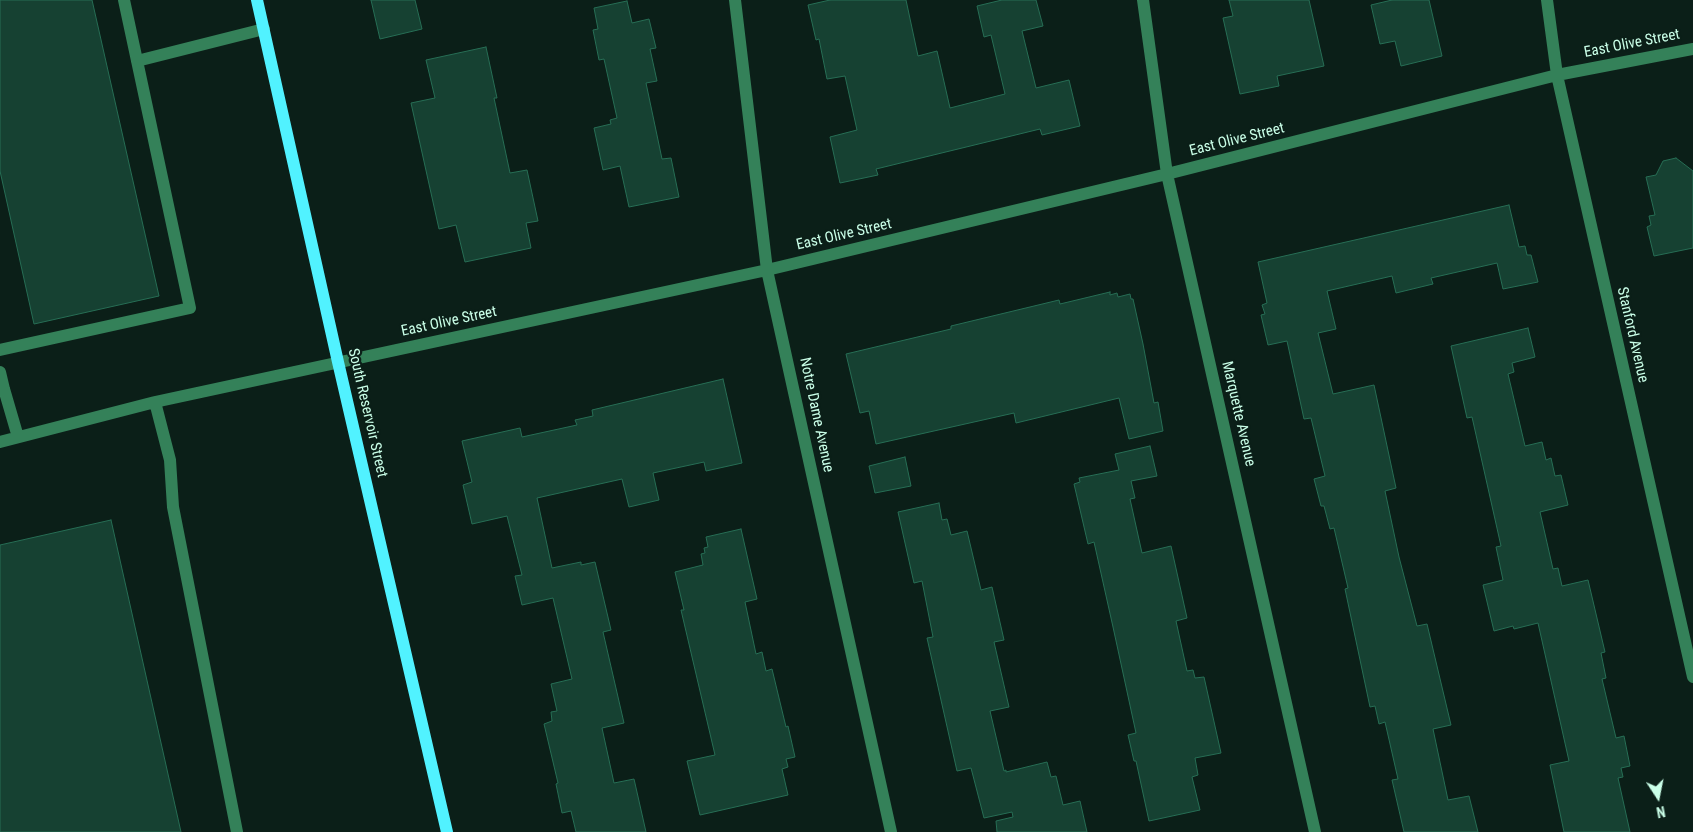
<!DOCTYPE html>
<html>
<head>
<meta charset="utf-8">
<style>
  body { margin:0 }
  #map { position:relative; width:1693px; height:832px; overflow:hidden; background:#0b1f18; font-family:"Roboto Condensed",sans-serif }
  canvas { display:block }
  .north { position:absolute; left:1633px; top:772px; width:50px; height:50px; -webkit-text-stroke:4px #0b1f18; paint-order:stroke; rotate:169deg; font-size:14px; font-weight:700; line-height:20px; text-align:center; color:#caffe8 }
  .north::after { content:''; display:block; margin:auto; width:18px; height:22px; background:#caffe8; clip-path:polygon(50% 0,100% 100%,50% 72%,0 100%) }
</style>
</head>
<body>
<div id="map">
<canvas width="1693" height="832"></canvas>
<div class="north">N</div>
</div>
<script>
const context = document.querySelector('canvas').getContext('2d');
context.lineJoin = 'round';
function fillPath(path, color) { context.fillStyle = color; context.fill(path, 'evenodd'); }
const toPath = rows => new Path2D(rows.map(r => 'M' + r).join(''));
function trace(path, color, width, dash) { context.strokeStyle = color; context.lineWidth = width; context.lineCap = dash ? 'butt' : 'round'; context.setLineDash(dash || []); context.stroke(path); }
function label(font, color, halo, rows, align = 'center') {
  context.font = font + ' "Roboto Condensed",sans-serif'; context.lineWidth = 4.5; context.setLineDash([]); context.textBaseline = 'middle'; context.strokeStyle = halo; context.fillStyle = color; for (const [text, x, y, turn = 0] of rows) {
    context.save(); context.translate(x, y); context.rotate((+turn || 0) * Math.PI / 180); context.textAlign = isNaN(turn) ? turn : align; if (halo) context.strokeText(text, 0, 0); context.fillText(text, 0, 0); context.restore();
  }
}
const building = toPath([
  [0,0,92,0,159,296,34,324,0,171,0,0],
  [371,0,415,0,422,29,380,39,371,0],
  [830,0,906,0,918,56,937,51,950,108,1005,94,991,35,984,37,977,6,1002,0,1036,0,1043,26,1022,31,1036,88,1069,80,1080,126,1042,135,1040,129,876,169,878,175,840,183,830,137,857,130,845,76,827,79,819,39,816,40,808,5,830,0],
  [1229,0,1309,0,1324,66,1277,76,1279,86,1240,94,1223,18,1233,16,1229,0],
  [1392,0,1429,0,1442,56,1401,66,1395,41,1380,44,1371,5,1392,0],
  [627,1,632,23,649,19,656,48,650,49,657,81,646,83,662,159,671,158,679,197,629,207,620,166,603,170,594,128,611,124,610,120,617,118,604,59,599,60,593,30,598,29,594,8,627,1],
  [486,47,497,98,494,98,510,173,527,170,538,221,526,223,531,248,465,262,456,225,439,229,411,103,435,98,426,60,486,47],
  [1676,158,1693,171,1693,248,1654,256,1647,227,1651,225,1649,216,1655,215,1646,177,1656,175,1663,161,1676,158],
  [1509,205,1519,247,1525,246,1527,255,1531,255,1538,282,1503,289,1497,263,1431,278,1433,284,1396,293,1392,276,1327,291,1336,329,1318,333,1333,394,1374,385,1396,488,1385,491,1399,557,1417,626,1427,624,1451,725,1433,729,1448,800,1469,796,1478,832,1404,832,1392,780,1398,779,1385,722,1379,724,1375,706,1370,707,1345,589,1348,588,1334,528,1330,529,1324,506,1321,506,1314,479,1325,476,1311,418,1304,419,1287,341,1268,345,1261,315,1265,314,1262,305,1267,303,1258,262,1509,205],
  [1110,292,1110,295,1117,293,1118,297,1130,294,1131,299,1133,299,1143,344,1154,403,1158,402,1163,431,1129,439,1119,398,1016,423,1014,413,876,444,869,411,860,413,846,354,951,329,951,326,1059,300,1060,304,1110,292],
  [1528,328,1535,357,1512,363,1514,372,1508,374,1525,446,1542,442,1546,460,1551,458,1555,476,1561,475,1568,505,1540,512,1553,569,1558,568,1562,586,1588,580,1605,652,1601,653,1606,678,1602,679,1616,738,1624,736,1630,766,1621,768,1623,777,1618,778,1630,832,1564,832,1550,765,1569,761,1538,623,1514,629,1513,626,1494,631,1483,585,1503,580,1496,547,1501,546,1472,417,1467,418,1451,346,1528,328],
  [723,379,742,463,706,471,704,462,653,473,659,500,629,507,622,479,537,498,552,568,581,562,581,565,595,562,611,630,603,632,624,723,602,728,614,783,634,779,646,832,576,832,571,811,562,813,556,784,558,783,544,724,552,721,551,712,557,711,551,684,572,679,553,598,522,605,515,576,522,575,507,516,472,524,463,485,472,482,462,441,520,428,522,437,577,425,575,420,593,416,592,410,723,379],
  [1150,446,1157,476,1131,481,1135,498,1130,499,1142,553,1171,546,1187,618,1176,621,1187,671,1193,670,1195,678,1204,677,1221,753,1195,758,1198,775,1192,777,1200,810,1149,821,1136,761,1134,761,1128,735,1136,733,1113,627,1094,542,1088,544,1074,484,1080,482,1079,478,1119,470,1115,454,1150,446],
  [905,457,911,486,875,493,869,466,905,457],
  [939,503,942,520,947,519,951,535,967,531,981,590,992,587,1004,640,994,642,1009,707,990,711,1004,771,1006,770,1006,772,1047,762,1051,777,1056,776,1063,805,1080,801,1087,832,997,832,996,821,1013,817,1012,812,984,818,971,768,957,771,927,638,933,637,922,581,914,583,898,512,939,503],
  [111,520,181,832,0,832,0,545,111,520],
  [741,529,757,599,745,602,756,654,762,652,766,671,772,669,786,727,788,726,795,757,786,759,788,767,782,769,788,795,700,815,687,761,715,755,681,610,684,610,675,572,703,565,701,554,705,553,704,548,708,547,706,537,741,529]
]);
const minor = toPath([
  [735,0,767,270,891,832],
  [1143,0,1167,174,1315,832],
  [1547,0,1557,75,1693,677],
  [137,61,264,29],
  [0,350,190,308,124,0],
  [0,372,4,389,18,437],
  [155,402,170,460,173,507,237,832],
  [0,442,155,402,767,270,1167,174,1557,75,1693,49]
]);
const major = toPath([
  [257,0,338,362,447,832]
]);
const streetNames = [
  ["East Olive Street",1632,44,-11],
  ["East Olive Street",1237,140,-14],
  ["East Olive Street",844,235,-13],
  ["East Olive Street",449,322,-12],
  ["Stanford Avenue",1632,335,77],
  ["South Reservoir Street",367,413,77],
  ["Marquette Avenue",1238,414,77],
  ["Notre Dame Avenue",816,415,78]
];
fillPath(building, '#164132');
trace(building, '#276e55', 1);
trace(minor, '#348159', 12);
trace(major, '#51f2ff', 12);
label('15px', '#caffe8', '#0b1f18', streetNames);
</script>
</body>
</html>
